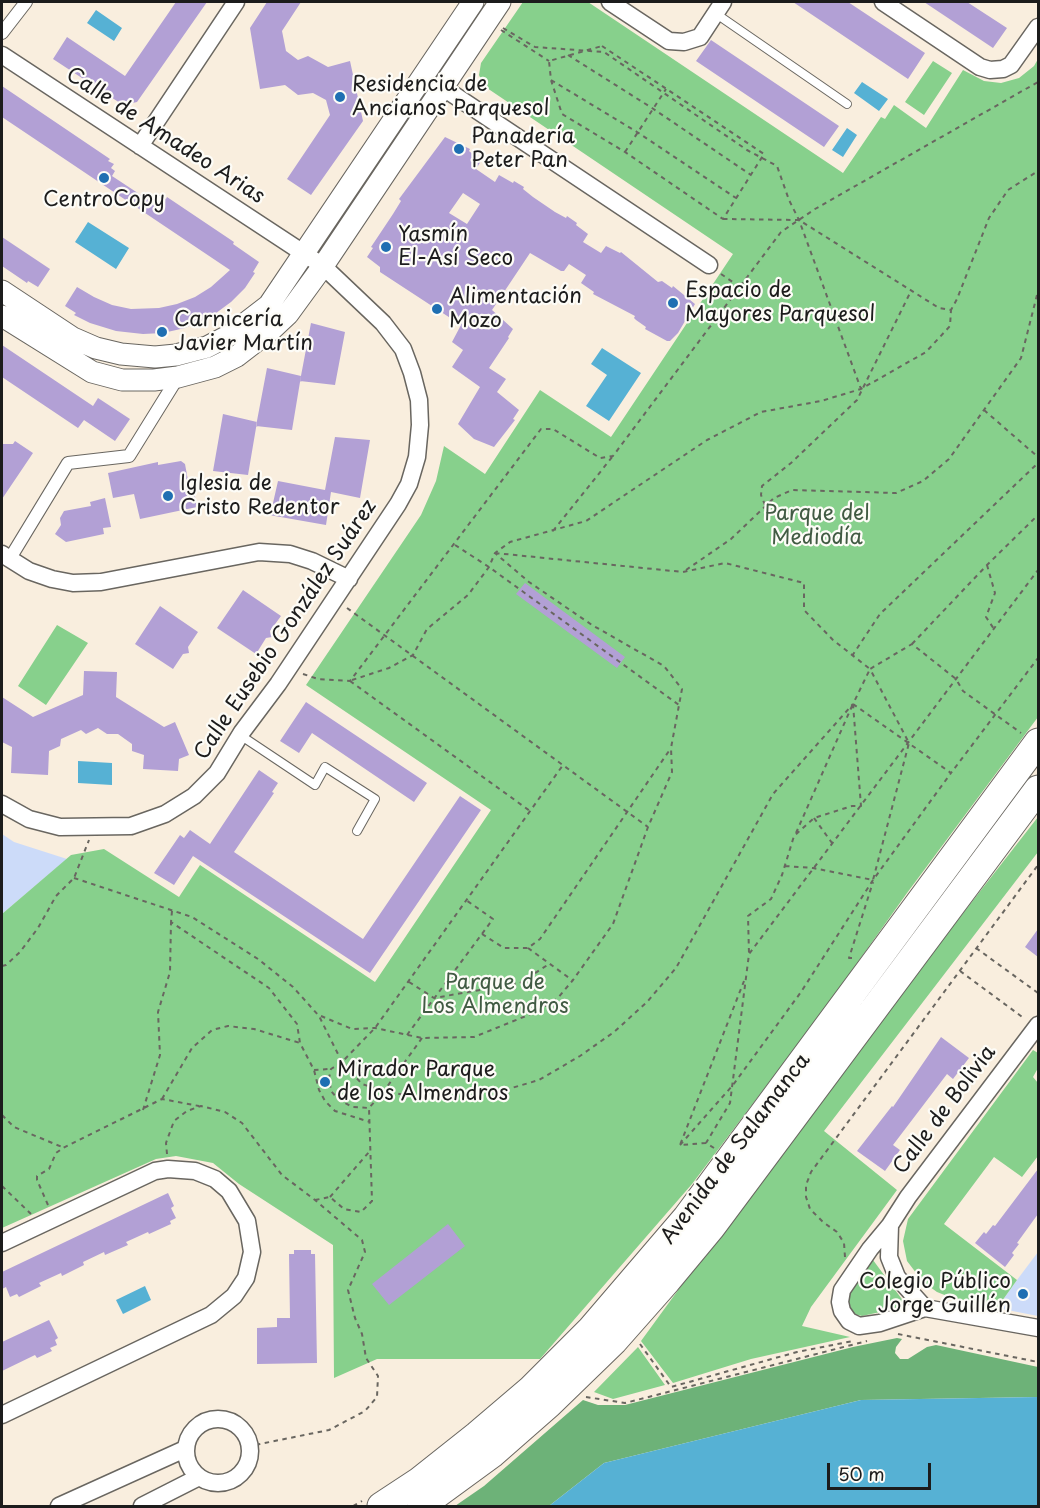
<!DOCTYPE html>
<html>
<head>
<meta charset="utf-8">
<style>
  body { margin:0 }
  #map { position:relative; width:1040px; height:1508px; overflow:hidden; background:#f9eede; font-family:"Playpen Sans",sans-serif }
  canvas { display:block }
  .frame { position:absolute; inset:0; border:3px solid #1c1c1c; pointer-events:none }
  .scale { position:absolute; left:827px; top:1463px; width:104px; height:27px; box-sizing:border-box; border:3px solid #1c1c1c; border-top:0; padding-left:8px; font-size:18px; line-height:21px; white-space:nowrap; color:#1c1c1c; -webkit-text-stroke:4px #fdfcf7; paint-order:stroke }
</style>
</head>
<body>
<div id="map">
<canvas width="1040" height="1508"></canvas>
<div class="frame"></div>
<div class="scale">50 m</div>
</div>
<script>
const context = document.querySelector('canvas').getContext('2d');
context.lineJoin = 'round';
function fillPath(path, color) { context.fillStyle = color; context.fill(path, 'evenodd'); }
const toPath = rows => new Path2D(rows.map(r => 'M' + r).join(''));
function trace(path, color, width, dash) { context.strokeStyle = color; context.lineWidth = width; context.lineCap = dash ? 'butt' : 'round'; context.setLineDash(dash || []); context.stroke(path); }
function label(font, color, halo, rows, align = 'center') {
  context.font = font + ' "Playpen Sans",sans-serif'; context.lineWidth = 4.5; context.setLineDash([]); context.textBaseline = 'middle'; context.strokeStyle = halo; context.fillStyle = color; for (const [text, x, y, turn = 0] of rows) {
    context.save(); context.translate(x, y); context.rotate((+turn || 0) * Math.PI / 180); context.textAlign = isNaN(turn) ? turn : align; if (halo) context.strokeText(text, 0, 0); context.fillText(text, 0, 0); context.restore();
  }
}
const built = toPath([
  [2,834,14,842,67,859,2,914],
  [1038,1252,1038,1316,997,1308,1017,1280]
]);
const green = toPath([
  [523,2,588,2,843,173,881,117,885,119,894,105,926,128,963,70,984,81,1001,83,1019,78,1034,66,1038,59,1038,717,907,893,823,1011,692,1184,540,1359,377,1359,334,1378,333,1245,239,1184,213,1163,176,1156,156,1159,2,1228,2,914,71,855,104,849,179,897,200,865,375,982,491,810,306,685,421,515,436,481,444,446,485,474,540,390,611,437,733,254,484,86,479,75,481,63],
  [933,61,952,73,924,115,905,102],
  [57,625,88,643,46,705,18,686],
  [1038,817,1038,852,824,1131,897,1190,811,1307,802,1326,850,1337,751,1359,673,1383,641,1341,805,1116],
  [1033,1050,1038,1053,1038,1068,1033,1077,1038,1083,1038,1156,1022,1177,994,1157,944,1224,1017,1280,997,1308,947,1296,937,1292,923,1282,907,1261,903,1241,908,1219],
  [873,1260,904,1302,903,1307,862,1316,854,1314,848,1308,847,1300,851,1290],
  [638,1347,665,1385,613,1399,594,1392]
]);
const forest = toPath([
  [897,1338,902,1339,896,1347,895,1353,900,1359,908,1359,927,1347,936,1345,1038,1367,1038,1397,861,1400,604,1463,549,1506,455,1506,484,1486,583,1400,598,1405,625,1405,853,1347]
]);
const water = toPath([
  [96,10,122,28,114,41,87,23],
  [862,82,888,99,879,111,854,93],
  [847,128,857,135,843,157,832,150],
  [88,222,129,248,116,269,75,242],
  [602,348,641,373,609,421,586,406,607,375,591,364],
  [78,761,112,763,112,785,78,783],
  [145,1286,151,1300,123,1314,116,1300],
  [1038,1397,1038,1506,549,1506,604,1463,861,1400]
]);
const building = toPath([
  [176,2,207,2,137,102,124,105,120,103,53,59,67,37,125,76],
  [267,2,301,2,282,31,286,51,298,60,308,56,328,67,350,61,363,121,311,195,287,179,330,115,326,100,313,93,298,95,285,85,260,89,250,28],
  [793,2,848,2,925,53,908,79],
  [924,2,967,2,1007,28,993,48],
  [711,40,839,126,824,147,696,61],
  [2,86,110,159,108,161,114,164,111,168,115,171,112,176,150,201,156,193,166,199,167,197,234,242,233,244,259,262,253,272,255,273,245,288,231,302,212,316,185,328,163,333,143,334,116,331,90,323,74,315,76,313,65,306,77,287,94,297,112,305,131,309,159,308,177,304,195,297,211,287,230,270,2,117],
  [445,137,470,149,469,151,481,161,476,169,495,182,499,175,513,183,514,181,524,187,523,189,533,197,555,212,566,218,567,216,577,223,576,225,588,234,583,242,601,253,606,246,620,253,621,252,658,282,662,281,672,288,673,286,695,304,678,333,670,341,667,341,645,329,646,327,636,320,634,318,635,316,593,294,594,292,581,283,586,275,569,264,564,271,561,271,530,253,492,310,513,329,508,337,509,338,489,368,506,379,497,392,519,410,513,419,515,420,494,447,474,439,458,424,480,387,452,367,463,350,452,342,461,325,380,272,380,267,367,257,373,248,371,247,393,214,401,201,399,199],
  [463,193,480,204,467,224,449,213],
  [2,237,50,269,38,287,28,281,27,283,2,266],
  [311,323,345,332,335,385,300,381],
  [2,345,93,406,98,398,130,419,115,441,84,420,78,428,2,377],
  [267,368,301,376,292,430,256,426],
  [223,414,257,422,248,475,213,471],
  [335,437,370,440,360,498,331,492,326,525,269,515,271,503,273,503,278,481,325,490],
  [15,441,33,453,2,499,2,444,13,444],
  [181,461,185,464,189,486,193,486,197,507,140,519,134,494,113,498,108,473,158,462,158,465],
  [105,498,111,527,103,528,104,534,66,542,55,534,61,525,60,518,64,511,91,506,90,502],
  [525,583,625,657,617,668,516,594],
  [243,590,281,616,270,631,272,637,266,638,256,654,217,628],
  [160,606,198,632,188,647,189,653,183,654,173,669,135,644],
  [84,671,117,672,116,697,164,727,175,722,189,755,179,759,178,771,143,769,144,755,132,751,132,744,118,734,107,734,98,728,86,734,81,730,61,739,60,746,49,751,48,775,11,773,12,747,2,742,2,697,33,717,83,695],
  [306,702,427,783,414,802,312,733,299,753,280,741],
  [259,770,278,783,272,792,274,793,234,852,363,939,460,796,481,810,370,973,193,856,174,885,154,873,180,835,184,838,190,830,210,844],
  [1038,929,1038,957,1025,947],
  [941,1037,969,1058,953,1079,947,1074,893,1145,900,1150,885,1171,857,1151,892,1106,893,1107],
  [1038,1169,1038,1214,1017,1243,1019,1244,1012,1253,1014,1255,1005,1267,975,1243,984,1232,986,1234,993,1225,995,1226],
  [168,1193,174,1206,171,1208,176,1218,170,1221,171,1224,149,1234,148,1232,126,1242,128,1245,105,1255,104,1252,83,1262,84,1265,62,1276,61,1273,39,1283,41,1286,19,1297,17,1294,10,1297,6,1287,2,1289,2,1272],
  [448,1224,465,1246,389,1305,372,1284],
  [294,1250,311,1250,311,1254,315,1254,317,1363,257,1364,257,1328,277,1327,277,1318,290,1318,289,1254,294,1254],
  [49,1320,58,1338,55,1340,57,1345,50,1348,52,1351,37,1358,35,1355,2,1371,2,1342]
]);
const path = toPath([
  [503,28,535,47,604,52,747,150,777,166,789,200,799,220,861,389],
  [501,30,549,61],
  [602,46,764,154,723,219,625,152,562,114,551,80,549,61,602,46],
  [568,55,652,108,751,175],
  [551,80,637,132,736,198],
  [625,152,666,89],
  [723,219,799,220,939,308,951,310,957,299,989,218,1008,190,1038,171],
  [721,274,740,287],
  [984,410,1038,457],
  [765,505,761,495,762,486,791,463,857,400,911,291],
  [553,531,613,456],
  [455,545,489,567,679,705],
  [495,553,683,572,725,563,804,583,804,610,833,640,870,669,853,704,861,806,852,806,814,818,794,836,782,875,771,899,748,916,749,954],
  [987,565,995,593,986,617,994,629],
  [686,570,731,539,774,498,792,490,896,493,923,481,949,459,1021,358,1038,291],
  [347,608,648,827],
  [912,644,987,565,1038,515],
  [852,656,880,614,1038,463],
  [303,674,318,679,350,681,541,429,553,429,600,458,613,456,781,232,815,209,1038,82],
  [352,680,389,668,413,655,427,629,468,595,489,567,495,553,510,542,586,521,707,440,761,412,821,401,861,389,926,352,950,326,951,310],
  [350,681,530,811],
  [853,704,951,773,1038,658],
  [814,818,832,843],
  [796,833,852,706],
  [785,866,813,868,873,880,909,743,870,669,912,644,956,679,963,691,1021,733],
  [74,878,192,917,258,959,293,987,319,1016,342,1062,362,1084,384,1091,421,1098,458,1098,498,1092,539,1080,580,1056,614,1032,647,1002,676,968,773,794,853,704],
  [172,911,171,922,269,988,297,1024,300,1043,314,1070,319,1090,325,1101,335,1111,370,1122],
  [482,934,504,948,528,948,540,939,671,748],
  [528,948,572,980],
  [976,948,1038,993],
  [852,958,849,958,873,882],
  [2,966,6,965,20,952,38,928,56,896,74,878,89,840],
  [960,971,1025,1019],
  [409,982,434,998,520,983,549,964],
  [321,1016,352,1029,375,1028,422,1038,474,1037,531,1014,557,999,573,980,613,924,648,827,672,772,671,748,682,689,664,666,592,625,529,582,495,553],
  [407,1035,493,919,466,900],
  [422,1038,384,1091,369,1108,352,1107,338,1099,331,1091,329,1078,331,1069,342,1062,375,1028,563,765],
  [314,1070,329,1069],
  [162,1099,192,1048,212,1030,228,1026,254,1029,300,1043],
  [143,1110,160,1055,158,1012,170,972,171,922],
  [2,1115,14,1127,62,1147],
  [706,1143,680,1145,744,981],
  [680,1145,733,1085,801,992,873,880,951,773],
  [714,1148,706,1143,730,1103,749,954,1038,570],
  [167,1154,166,1143,174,1121,187,1111,201,1106,225,1112,242,1123,282,1175,315,1200,362,1240,365,1252,348,1290,355,1318,362,1334,366,1358,378,1376,377,1397,365,1411,329,1430,250,1446],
  [2,1186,31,1214],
  [330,1197,369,1152],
  [315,1200,330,1197,344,1209,361,1212,372,1201,369,1108],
  [48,1205,37,1180,37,1176,49,1169,56,1153,63,1148,162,1099,199,1106],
  [845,1257,844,1243,837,1232,823,1222,810,1209,806,1197,806,1185,811,1172,1038,865],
  [898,1334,1038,1362],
  [640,1344,671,1387,797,1352,853,1341],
  [586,1397,625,1403,867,1341],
  [353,1506,362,1501]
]);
const service = toPath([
  [715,13,847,104],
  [240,735,315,785,325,767,375,799,357,831]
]);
const pedestrian = toPath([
  [2,33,26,2],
  [9,560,68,463,129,456,178,377]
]);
const minor = toPath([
  [610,2,669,41,684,42,700,37,723,2],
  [883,2,980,67,990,70,1003,69,1011,65,1038,27],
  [2,55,323,266,383,323,403,349,412,373,419,400,420,425,417,457,409,484,398,504,278,684,242,732,217,773,194,796,165,814,131,826,60,827,29,819,2,804],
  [442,87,709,265],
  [140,146,236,2],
  [2,554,29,571,52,579,73,583,101,582,259,552,290,554,312,561,349,579],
  [890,1225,870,1249,842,1290,840,1302,842,1311,849,1321,859,1326,880,1323,925,1308],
  [2,1243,155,1171,168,1169,195,1171,215,1179,229,1191,247,1221,252,1252,246,1278,234,1296,211,1315,2,1415],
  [925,1308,897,1277,889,1257,890,1225,908,1197,1038,1025],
  [925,1308,1038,1328],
  '186 1451a32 32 0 1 1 64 0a32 32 0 1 1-64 0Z',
  [59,1506,185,1449],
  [142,1506,199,1477]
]);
const tertiary = toPath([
  [2,291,73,338,96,348,121,354,155,357,176,355,207,347,230,335,269,305,473,2],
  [2,316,92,372,122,380,154,380,178,377,215,367,237,356,272,329,288,314,323,266,500,2]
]);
const trunk = toPath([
  [381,1506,419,1481,477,1435,531,1389,591,1329,686,1218,1038,742],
  [421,1506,492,1454,549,1404,614,1341,667,1281,711,1228,1038,789]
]);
const markers = [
  [340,97,6,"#1f6fb2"],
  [459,149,6,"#1f6fb2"],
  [104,178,6,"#1f6fb2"],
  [386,247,6,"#1f6fb2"],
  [673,303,6,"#1f6fb2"],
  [437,309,6,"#1f6fb2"],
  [162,332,6,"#1f6fb2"],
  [168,496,6,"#1f6fb2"],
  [325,1082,6,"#1f6fb2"],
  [1023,1294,6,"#1f6fb2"]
];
const poiNames = [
  ["Residencia de",352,85],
  ["Ancianos Parquesol",352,109],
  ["Panadería",471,137],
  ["Peter Pan",471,161],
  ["CentroCopy",104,200,"center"],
  ["Yasmín",398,235],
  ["El-Así Seco",398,259],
  ["Espacio de",685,291],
  ["Mayores Parquesol",685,315],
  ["Alimentación",449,297],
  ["Mozo",449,321],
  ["Carnicería",174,320],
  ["Javier Martín",174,344],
  ["Iglesia de",180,484],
  ["Cristo Redentor",180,508],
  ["Mirador Parque",337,1070],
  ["de los Almendros",337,1094],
  ["Colegio Público",1011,1282,"right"],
  ["Jorge Guillén",1011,1306,"right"]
];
const streetNames = [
  ["Calle de Amadeo Arias",165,136,33],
  ["Calle Eusebio González Suárez",286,630,-56],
  ["Calle de Bolivia",945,1110,-53],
  ["Avenida de Salamanca",736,1149,-53]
];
const parkNames = [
  ["Parque del",817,514],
  ["Mediodía",817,538],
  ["Parque de",495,983],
  ["Los Almendros",495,1007]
];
fillPath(built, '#ccdbf9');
fillPath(green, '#87d08c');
fillPath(forest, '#6db278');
fillPath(water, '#56b1d4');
fillPath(building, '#b2a0d5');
trace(service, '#696660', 10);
trace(pedestrian, '#696660', 14);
trace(minor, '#696660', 19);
trace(tertiary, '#696660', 23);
trace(trunk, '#696660', 29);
trace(path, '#696660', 2, [4.5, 4.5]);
trace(service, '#fff', 8);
trace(pedestrian, '#fff', 12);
trace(minor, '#fff', 16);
trace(tertiary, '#fff', 21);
trace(trunk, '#fff', 27);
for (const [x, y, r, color] of markers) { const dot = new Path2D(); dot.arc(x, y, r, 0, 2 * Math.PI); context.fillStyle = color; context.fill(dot); trace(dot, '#fdfcf7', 2); }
label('21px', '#1c1c1c', '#fdfcf7', poiNames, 'left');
label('21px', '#1c1c1c', '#fdfcf7', streetNames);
label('21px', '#415b43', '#fdfcf7', parkNames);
</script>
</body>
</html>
